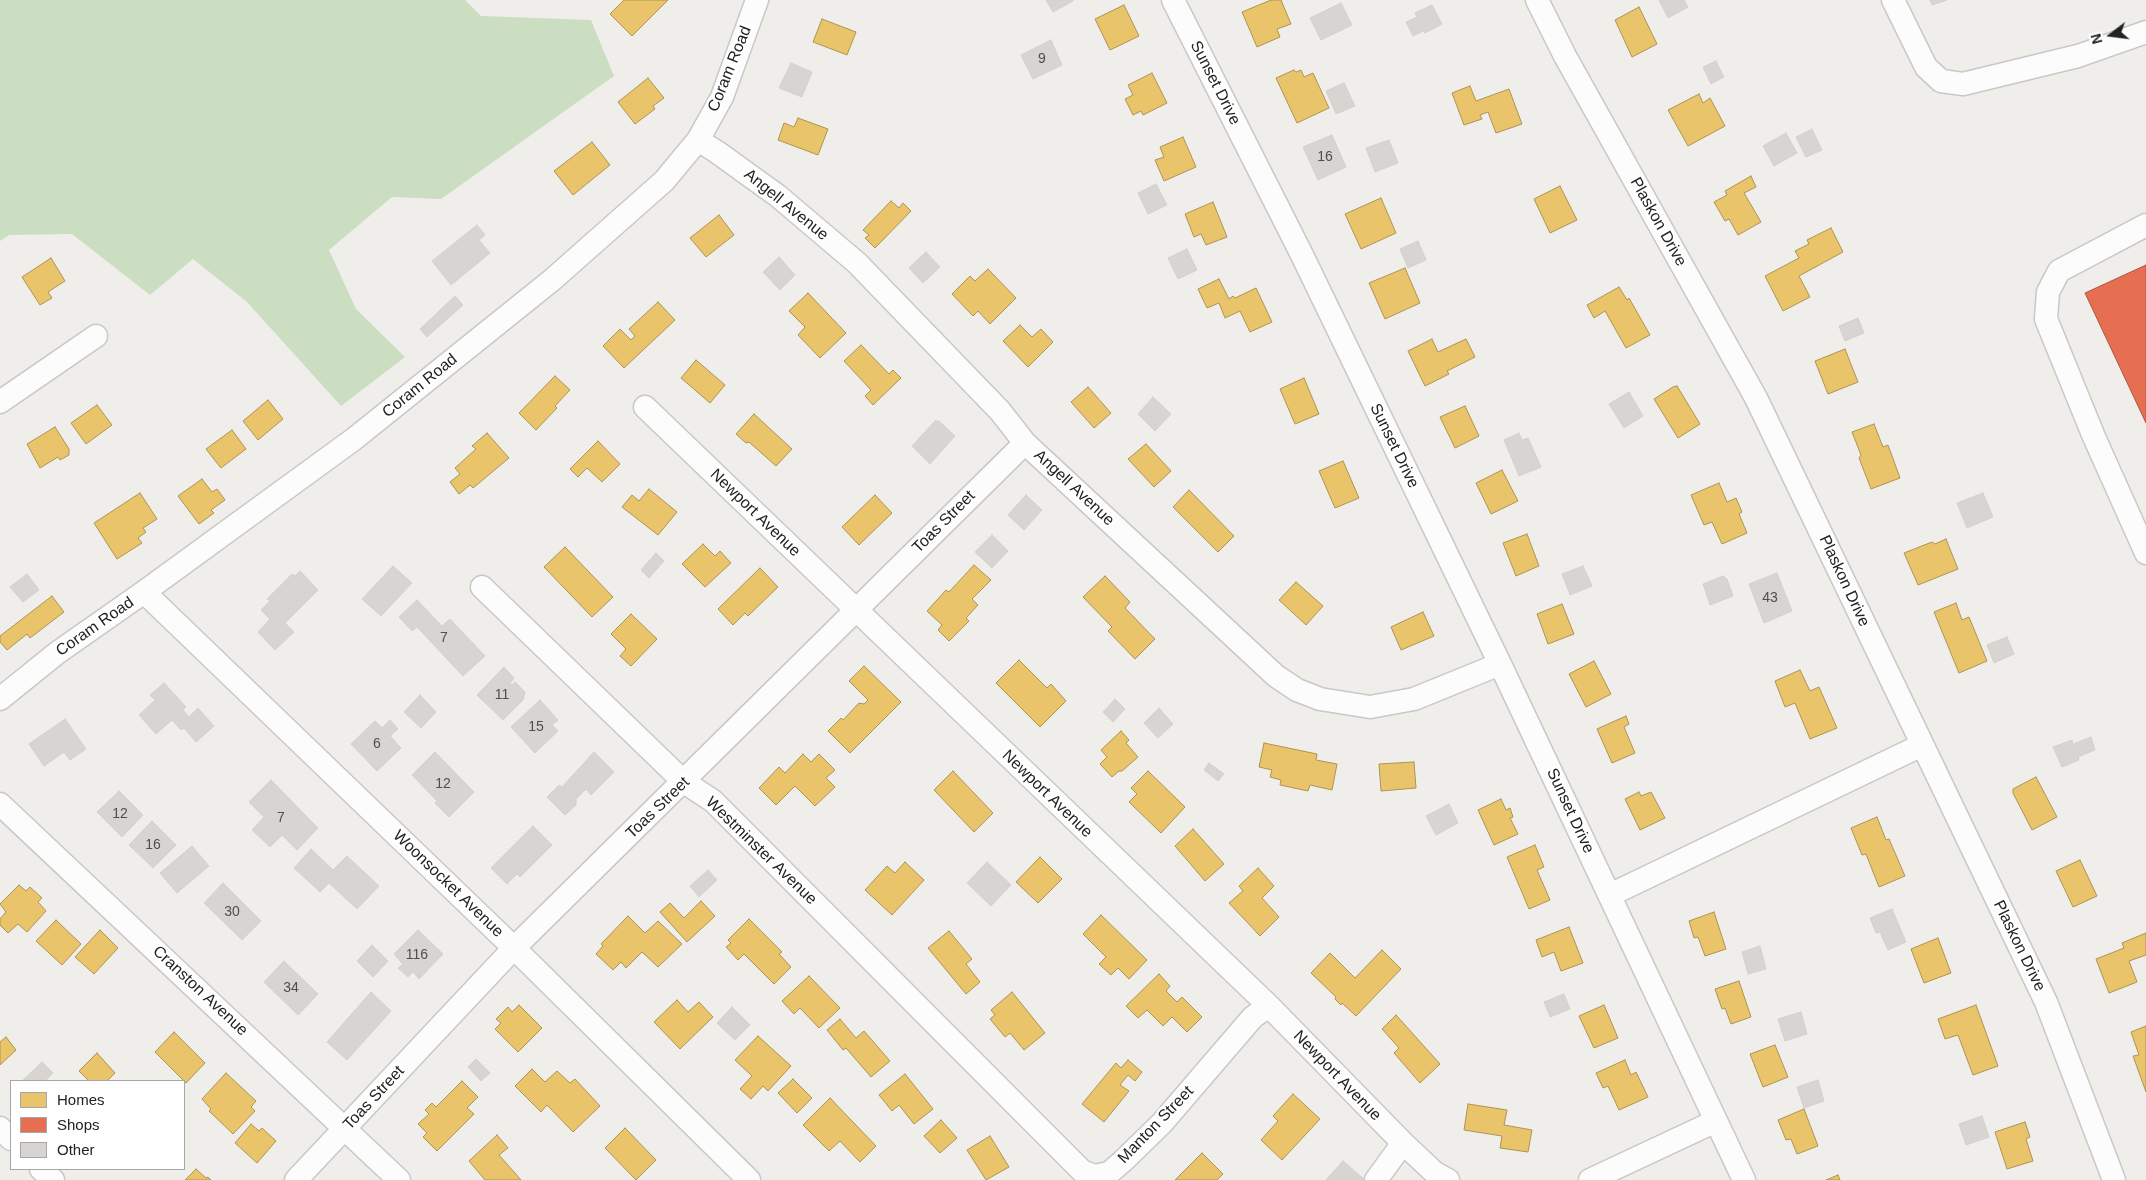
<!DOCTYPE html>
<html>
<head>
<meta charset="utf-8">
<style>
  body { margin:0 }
  #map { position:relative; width:2146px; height:1180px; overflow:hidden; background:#f0eeeb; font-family:Helvetica,sans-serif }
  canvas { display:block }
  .legend { position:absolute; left:10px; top:1080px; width:175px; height:90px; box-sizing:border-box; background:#fff; border:1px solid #a7a7a7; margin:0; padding:6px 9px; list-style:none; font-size:15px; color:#222 }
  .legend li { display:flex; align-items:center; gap:10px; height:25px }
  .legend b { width:25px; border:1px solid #a7a7a7 }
  .north { position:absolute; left:2086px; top:10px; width:50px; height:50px; -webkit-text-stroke:4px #fff; paint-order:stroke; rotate:255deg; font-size:14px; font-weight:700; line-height:20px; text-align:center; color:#222 }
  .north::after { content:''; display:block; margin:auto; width:18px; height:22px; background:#222; clip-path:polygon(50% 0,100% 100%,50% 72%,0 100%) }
</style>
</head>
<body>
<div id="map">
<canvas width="2146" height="1180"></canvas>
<ul class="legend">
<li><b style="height:14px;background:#e9c46a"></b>Homes</li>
<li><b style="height:14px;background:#e76f51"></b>Shops</li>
<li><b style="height:14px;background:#d7d4d2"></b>Other</li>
</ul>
<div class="north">N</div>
</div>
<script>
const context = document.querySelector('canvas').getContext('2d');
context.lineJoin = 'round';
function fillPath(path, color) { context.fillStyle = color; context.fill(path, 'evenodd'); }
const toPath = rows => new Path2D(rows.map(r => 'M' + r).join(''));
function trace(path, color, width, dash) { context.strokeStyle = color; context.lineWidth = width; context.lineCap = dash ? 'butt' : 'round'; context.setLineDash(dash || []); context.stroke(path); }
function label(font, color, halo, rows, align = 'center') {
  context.font = font + ' Helvetica,sans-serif'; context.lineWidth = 5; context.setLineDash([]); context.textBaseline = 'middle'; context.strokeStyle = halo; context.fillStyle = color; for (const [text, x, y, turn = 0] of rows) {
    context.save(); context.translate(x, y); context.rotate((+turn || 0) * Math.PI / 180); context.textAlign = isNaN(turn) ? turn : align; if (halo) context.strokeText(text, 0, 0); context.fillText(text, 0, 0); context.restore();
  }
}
const forest = toPath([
  [0,0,465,0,481,16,591,20,614,76,441,199,392,197,329,250,356,309,405,357,341,406,247,302,193,259,150,295,72,234,9,235,0,241]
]);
const homes = toPath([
  [624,0,668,0,632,36,610,14,624,0],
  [1271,0,1281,0,1291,24,1277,29,1280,37,1257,47,1242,12,1271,0],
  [1124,5,1139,36,1110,50,1095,19,1124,5],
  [1639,7,1657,44,1632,57,1615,20,1639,7],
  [822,19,856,32,847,55,813,42,822,19],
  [1294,70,1296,72,1301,70,1304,77,1313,73,1329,108,1297,123,1276,78,1294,70],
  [1152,73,1167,103,1143,115,1141,111,1133,115,1125,99,1133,95,1128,85,1152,73],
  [648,78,664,98,653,106,655,109,635,124,618,102,648,78],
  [1470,86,1476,101,1509,89,1522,124,1496,133,1488,112,1480,115,1482,119,1464,125,1452,93,1470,86],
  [1699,94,1703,103,1710,98,1725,126,1688,146,1668,110,1699,94],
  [798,118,828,129,818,155,778,140,784,123,794,127,798,118],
  [1183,137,1196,167,1164,181,1155,160,1164,157,1160,147,1183,137],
  [592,142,610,165,573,195,554,171,592,142],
  [1751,176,1756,187,1744,193,1761,222,1738,235,1729,219,1725,221,1714,202,1727,195,1725,191,1751,176],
  [1560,186,1577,220,1550,233,1534,199,1560,186],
  [1381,198,1396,233,1361,249,1345,214,1381,198],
  [891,201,899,208,903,203,911,211,875,248,865,238,869,235,863,230,891,201],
  [1213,202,1227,237,1206,245,1201,234,1194,237,1185,214,1213,202],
  [719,215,734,235,706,257,690,238,719,215],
  [1831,228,1843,252,1799,276,1810,297,1783,311,1765,276,1799,258,1795,251,1809,244,1807,240,1831,228],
  [51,258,65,281,48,292,52,298,40,305,22,277,51,258],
  [1405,268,1420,303,1385,319,1369,283,1405,268],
  [988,269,1016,298,990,324,978,311,973,316,952,294,970,276,975,281,988,269],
  [1219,279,1229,299,1233,296,1235,298,1256,288,1272,322,1250,332,1240,311,1225,318,1219,303,1207,308,1198,289,1219,279],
  [1619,287,1627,300,1629,298,1650,335,1626,348,1605,311,1594,318,1587,305,1619,287],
  [808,293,846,333,820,358,798,335,805,327,789,311,808,293],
  [658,302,675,320,624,368,603,346,620,329,631,340,635,336,629,329,658,302],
  [1020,325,1032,337,1041,329,1053,342,1028,367,1003,341,1020,325],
  [1432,339,1438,352,1466,339,1475,357,1447,371,1449,374,1425,386,1408,351,1432,339],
  [861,345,889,374,893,370,901,378,873,405,865,396,871,390,844,361,861,345],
  [1845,349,1858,382,1828,394,1815,361,1845,349],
  [696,360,725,385,710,403,681,378,696,360],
  [555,376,570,390,555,406,557,408,536,430,519,413,555,376],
  [1304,378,1319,414,1295,424,1280,389,1304,378],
  [1677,386,1700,424,1678,438,1654,399,1673,387,1677,386],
  [1088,387,1111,413,1094,428,1071,402,1088,387],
  [268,400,283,419,258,440,243,421,268,400],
  [97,405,112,425,86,444,71,423,97,405],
  [1465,406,1479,436,1455,448,1440,417,1465,406],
  [754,414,792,449,776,466,749,442,746,443,736,434,754,414],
  [1874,424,1883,447,1888,445,1900,478,1871,489,1859,458,1861,455,1852,432,1874,424],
  [55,427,69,449,69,455,60,460,58,457,40,468,27,444,55,427],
  [232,430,246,449,221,468,206,449,232,430],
  [487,433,509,458,473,488,470,485,459,494,450,482,460,474,455,468,476,449,472,446,487,433],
  [598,441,620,464,602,482,587,468,578,477,570,469,598,441],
  [1146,444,1171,471,1154,487,1128,459,1146,444],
  [1343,461,1359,498,1335,508,1319,471,1343,461],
  [1502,470,1518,501,1491,514,1476,483,1502,470],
  [202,479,212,492,217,489,225,500,211,510,214,513,199,524,178,496,202,479],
  [1719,483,1727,502,1736,498,1742,512,1739,514,1747,533,1722,544,1712,522,1704,525,1691,495,1719,483],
  [649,489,677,512,658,535,622,507,632,495,639,501,649,489],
  [1189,490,1234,536,1218,552,1173,507,1189,490],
  [140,493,157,519,143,528,146,532,138,538,142,543,117,559,94,523,140,493],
  [875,495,892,513,859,545,842,527,875,495],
  [1527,534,1539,566,1516,576,1503,543,1527,534],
  [1946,539,1958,569,1918,585,1904,553,1932,542,1935,544,1946,539],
  [703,544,715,556,720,551,731,563,705,587,682,564,703,544],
  [565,547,613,597,592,617,544,567,565,547],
  [974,565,991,580,972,599,978,605,966,618,969,621,949,641,938,630,942,625,927,611,946,590,949,592,974,565],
  [760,568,778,587,748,616,745,613,733,625,718,609,760,568],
  [1105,576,1130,602,1125,608,1155,639,1135,659,1108,631,1112,627,1083,597,1105,576],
  [1296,582,1323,606,1306,625,1279,600,1296,582],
  [52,596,64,612,30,638,27,634,7,650,0,642,0,636,52,596],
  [1956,603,1962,620,1969,617,1987,661,1959,673,1934,612,1956,603],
  [1562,604,1574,634,1548,644,1537,614,1562,604],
  [1423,612,1434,636,1401,650,1391,627,1423,612],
  [631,614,657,639,631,666,620,656,626,649,611,634,631,614],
  [1019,660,1047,688,1051,684,1066,701,1040,727,996,683,1019,660],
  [1594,661,1611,694,1586,707,1569,674,1594,661],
  [864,666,901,702,850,753,828,731,841,718,843,720,859,703,864,704,868,700,849,681,864,666],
  [1800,670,1810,691,1819,687,1837,728,1810,739,1795,703,1785,707,1775,681,1800,670],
  [1626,716,1629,724,1624,727,1635,753,1612,763,1597,729,1626,716],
  [1121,731,1129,740,1126,743,1138,757,1122,771,1119,771,1112,777,1100,764,1107,757,1101,750,1121,731],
  [1264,743,1317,754,1316,760,1337,764,1332,790,1310,785,1308,791,1280,785,1281,780,1270,777,1272,770,1259,767,1264,743],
  [803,754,811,762,819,754,835,770,826,778,835,787,815,806,795,786,776,805,759,788,779,767,785,773,803,754],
  [1414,762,1416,788,1381,791,1379,764,1414,762],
  [953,771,993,813,974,832,934,790,953,771],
  [1148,771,1185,807,1161,833,1129,802,1137,794,1131,788,1148,771],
  [2036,777,2057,817,2032,830,2013,793,2013,789,2036,777],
  [1639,792,1641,796,1651,792,1665,818,1640,830,1625,799,1639,792],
  [1501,799,1506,810,1510,808,1513,817,1510,818,1518,834,1494,845,1478,810,1501,799],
  [1877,817,1886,840,1889,839,1905,876,1879,887,1866,854,1862,855,1851,828,1877,817],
  [1193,829,1224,864,1205,881,1175,846,1193,829],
  [1535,845,1544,867,1537,870,1550,900,1529,909,1507,857,1535,845],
  [1040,857,1062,879,1038,903,1016,882,1040,857],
  [2080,860,2097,896,2073,907,2056,871,2080,860],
  [905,862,924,880,892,915,865,890,887,866,895,873,905,862],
  [1258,868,1274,886,1262,898,1279,917,1260,936,1229,903,1243,891,1239,886,1258,868],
  [19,885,26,891,30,887,42,898,38,902,46,911,27,932,18,924,8,933,0,925,0,919,6,912,0,904,19,885],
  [701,901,715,916,687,942,660,912,670,903,684,918,701,901],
  [1714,912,1726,949,1705,956,1698,937,1694,938,1689,921,1714,912],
  [1101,915,1147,960,1129,979,1118,968,1111,975,1099,964,1106,957,1083,934,1101,915],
  [628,916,645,933,658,921,682,944,658,967,642,952,626,968,621,962,613,970,596,954,603,946,601,944,628,916],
  [749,919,782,952,779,954,791,967,774,984,744,954,738,960,726,947,731,943,728,940,749,919],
  [56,920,81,944,62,965,36,941,56,920],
  [1569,927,1583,963,1561,971,1554,952,1542,957,1536,940,1569,927],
  [100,930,118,948,94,974,75,957,100,930],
  [949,931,972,959,966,964,980,982,966,994,928,948,949,931],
  [2146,933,2146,955,2129,961,2137,982,2109,993,2096,959,2124,948,2122,943,2146,933],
  [1938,938,1951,973,1924,983,1911,949,1938,938],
  [1382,950,1401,969,1356,1016,1342,1003,1341,1005,1335,999,1336,997,1311,973,1330,953,1355,978,1382,950],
  [1159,974,1170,986,1166,991,1177,1002,1182,997,1202,1017,1187,1032,1172,1017,1163,1026,1147,1010,1138,1018,1126,1006,1159,974],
  [809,976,840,1008,819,1028,800,1008,794,1014,782,1001,809,976],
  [1739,981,1751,1017,1731,1024,1725,1008,1722,1009,1715,989,1739,981],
  [1012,992,1045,1033,1024,1050,1010,1033,1005,1037,990,1019,995,1015,991,1010,1012,992],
  [677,1000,688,1012,699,1002,713,1017,680,1049,654,1022,677,1000],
  [519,1005,542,1028,518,1052,495,1029,501,1023,496,1019,508,1007,512,1012,519,1005],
  [1604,1005,1618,1038,1594,1048,1579,1016,1604,1005],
  [1976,1005,1998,1066,1973,1075,1958,1035,1945,1039,1938,1019,1976,1005],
  [1396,1015,1440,1064,1420,1083,1394,1053,1399,1048,1382,1029,1396,1015],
  [840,1019,856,1038,864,1031,890,1061,871,1077,846,1048,843,1050,827,1030,840,1019],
  [2146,1026,2146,1092,2133,1056,2139,1055,2131,1032,2146,1026],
  [174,1032,205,1063,186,1083,155,1052,174,1032],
  [758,1036,791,1066,768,1091,763,1086,751,1099,740,1089,752,1076,735,1060,758,1036],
  [6,1037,16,1050,0,1065,0,1042,6,1037],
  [1775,1045,1788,1077,1763,1087,1750,1054,1775,1045],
  [97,1053,115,1073,107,1081,89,1081,79,1071,97,1053],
  [1128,1060,1142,1072,1135,1081,1128,1075,1120,1085,1129,1091,1104,1122,1082,1104,1116,1063,1121,1068,1128,1060],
  [1625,1060,1631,1075,1636,1072,1648,1097,1619,1110,1608,1086,1603,1088,1596,1073,1625,1060],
  [532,1069,545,1082,557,1071,570,1083,575,1079,600,1106,573,1132,547,1105,541,1112,515,1086,532,1069],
  [226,1073,256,1101,251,1107,255,1111,233,1134,209,1111,211,1109,202,1099,226,1073],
  [905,1074,933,1109,914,1124,899,1105,892,1111,879,1095,905,1074],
  [793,1079,812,1098,797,1113,778,1093,793,1079],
  [462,1081,478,1097,467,1108,474,1114,437,1151,423,1137,427,1133,418,1124,429,1114,425,1110,432,1103,436,1107,462,1081],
  [1293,1094,1320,1119,1282,1160,1261,1140,1278,1121,1273,1116,1293,1094],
  [830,1098,876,1146,860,1162,840,1141,829,1151,803,1125,830,1098],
  [1468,1104,1507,1110,1504,1125,1532,1130,1528,1152,1500,1148,1502,1136,1464,1130,1468,1104],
  [1804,1109,1818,1146,1797,1154,1791,1139,1786,1140,1778,1120,1804,1109],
  [941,1120,957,1138,940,1153,924,1136,941,1120],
  [2025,1122,2030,1137,2026,1139,2033,1161,2007,1169,1995,1132,2025,1122],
  [251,1124,259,1131,262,1128,276,1141,257,1163,235,1143,251,1124],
  [625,1128,656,1160,636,1180,605,1148,625,1128],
  [497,1135,508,1148,499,1155,521,1180,485,1180,469,1161,497,1135],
  [990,1136,1009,1167,986,1180,967,1150,990,1136],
  [1202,1153,1223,1174,1217,1180,1175,1180,1202,1153],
  [196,1169,206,1178,208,1177,211,1180,185,1180,196,1169],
  [1838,1175,1840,1180,1826,1180,1838,1175]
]);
const shops = toPath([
  [2146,265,2146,423,2085,293,2146,265]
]);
const building = toPath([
  [1046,0,1073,0,1073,1,1053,12,1046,0],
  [1659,0,1684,0,1688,7,1668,18,1659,0],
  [1930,0,1947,0,1932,5,1930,0],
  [1341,3,1352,25,1321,40,1310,18,1341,3],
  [1432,5,1442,24,1425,33,1423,31,1413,36,1406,22,1417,17,1415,13,1432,5],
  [1051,40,1062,65,1033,79,1021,55,1051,40],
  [1716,61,1724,77,1711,84,1703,67,1716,61],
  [791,63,812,72,802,97,779,88,791,63],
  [1344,83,1355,106,1336,114,1326,91,1344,83],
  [1812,129,1822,150,1806,157,1796,137,1812,129],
  [1786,133,1797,153,1774,166,1763,146,1786,133],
  [1332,135,1346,167,1318,180,1303,147,1332,135],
  [1389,140,1398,163,1375,172,1366,148,1389,140],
  [1156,184,1167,205,1148,214,1138,193,1156,184],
  [477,225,485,235,479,240,490,253,451,285,432,261,477,225],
  [1418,241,1426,260,1408,268,1400,249,1418,241],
  [1187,249,1197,270,1178,279,1168,258,1187,249],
  [926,252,940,267,923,283,909,268,926,252],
  [779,257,795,275,780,290,763,272,779,257],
  [455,296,463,305,427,337,420,329,455,296],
  [1858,318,1864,333,1845,341,1839,326,1858,318],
  [1629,392,1643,416,1624,428,1609,404,1629,392],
  [1153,397,1171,414,1155,431,1138,414,1153,397],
  [935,421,939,421,955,436,930,464,912,446,935,421],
  [1519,433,1522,440,1528,438,1541,467,1519,476,1504,440,1519,433],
  [1983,493,1993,517,1967,528,1957,503,1983,493],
  [1026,495,1042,510,1024,530,1008,515,1026,495],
  [992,535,1008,551,992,568,975,552,992,535],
  [656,553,664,561,649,578,641,570,656,553],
  [393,566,412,583,381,616,362,599,393,566],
  [1583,566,1592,586,1570,595,1562,574,1583,566],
  [300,571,318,590,285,623,294,632,275,650,258,632,270,619,261,610,270,601,267,599,292,574,295,576,300,571],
  [1777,573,1792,611,1764,623,1749,584,1777,573],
  [27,574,39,590,23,602,10,587,27,574],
  [1723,576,1727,579,1733,596,1710,605,1703,584,1723,576],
  [417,600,442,626,450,619,485,656,463,676,417,627,412,631,399,617,417,600],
  [2007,637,2014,654,1994,663,1987,645,2007,637],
  [504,667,514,678,510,683,512,685,515,682,525,692,523,700,503,720,477,695,504,667],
  [164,683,186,707,183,710,189,717,198,708,214,726,196,742,184,728,181,730,172,720,156,734,139,715,155,700,150,695,164,683],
  [420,695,436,712,421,728,404,712,420,695],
  [1115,699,1125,709,1113,722,1103,712,1115,699],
  [540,700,558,720,552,725,558,731,535,753,511,727,540,700],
  [1159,708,1173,724,1158,738,1144,723,1159,708],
  [65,719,86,749,70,760,64,752,44,766,29,744,65,719],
  [390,720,398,729,390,736,401,748,377,771,351,744,375,721,382,728,390,720],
  [2091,737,2095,750,2078,757,2079,760,2062,767,2053,747,2072,740,2073,744,2091,737],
  [435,752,474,792,449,817,435,803,437,801,412,775,435,752],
  [594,752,614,772,591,795,586,789,576,799,576,805,565,815,547,797,559,785,562,787,594,752],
  [1209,763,1224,774,1218,781,1204,770,1209,763],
  [271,780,318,828,297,850,282,835,270,847,252,830,264,817,249,802,271,780],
  [119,791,143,815,122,837,97,812,119,791],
  [1449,804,1458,823,1436,835,1426,816,1449,804],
  [152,821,176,845,153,868,129,845,152,821],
  [533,826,552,845,520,877,517,874,507,884,491,868,533,826],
  [192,846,209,866,177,893,160,873,192,846],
  [311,849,333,870,347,856,379,886,357,909,329,883,320,892,294,868,311,849],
  [987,862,1011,885,991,906,967,883,987,862],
  [708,870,717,880,699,897,690,886,708,870],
  [223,883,261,921,242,940,204,903,223,883],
  [1892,909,1906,942,1888,950,1880,932,1876,933,1870,918,1892,909],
  [418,930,443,954,419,979,413,972,408,977,398,968,403,964,394,954,418,930],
  [372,945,388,961,373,977,357,961,372,945],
  [1760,946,1766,969,1748,974,1742,952,1760,946],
  [284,961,318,994,298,1015,264,982,284,961],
  [371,992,391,1011,347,1060,327,1042,371,992],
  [1564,994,1570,1009,1550,1017,1544,1002,1564,994],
  [732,1007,750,1025,735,1040,717,1023,732,1007],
  [1801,1012,1807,1034,1785,1041,1778,1019,1801,1012],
  [476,1059,490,1073,481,1081,468,1067,476,1059],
  [42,1062,53,1073,46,1080,47,1081,22,1081,42,1062],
  [1818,1080,1824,1101,1804,1108,1797,1087,1818,1080],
  [1982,1116,1989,1137,1966,1145,1959,1124,1982,1116],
  [1343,1161,1365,1180,1326,1180,1343,1161]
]);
const minor = toPath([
  [1173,0,1301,253,1500,664,1744,1180],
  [1537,0,1565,56,1756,398,2046,1002,2114,1180],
  [1893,0,1926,67,1941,81,1963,84,2078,56,2146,32],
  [698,140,717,152,778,196,857,263,1000,411,1025,443,1276,676,1297,690,1320,699,1370,707,1414,699,1500,664],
  [2146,225,2059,271,2048,292,2046,319,2094,437,2146,553],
  [0,402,96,336],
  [645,407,1269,1006,1403,1143,1435,1173,1448,1180],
  [482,587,684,782,713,801,1082,1171,1094,1176,1109,1173,1123,1161,1162,1123,1253,1017,1269,1006],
  [144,592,514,948,749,1180],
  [0,699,57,653,144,592,354,439,552,280,664,181,698,140,722,97,757,0],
  [0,804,399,1180],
  [1610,895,1922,745],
  [0,1128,11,1139],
  [41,1169,53,1180],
  [296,1180,514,948,1025,443],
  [1376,1180,1403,1143],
  [1590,1180,1716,1121]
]);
const numberNames = [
  ["9",1042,59],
  ["16",1325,157],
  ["43",1770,598],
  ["7",444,638],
  ["11",502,695],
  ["15",536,727],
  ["6",377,744],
  ["12",443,784],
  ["12",120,814],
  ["7",281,818],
  ["16",153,845],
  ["30",232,912],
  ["116",417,955],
  ["34",291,988]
];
const streetNames = [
  ["Coram Road",730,69,-68],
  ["Sunset Drive",1215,83,63],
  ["Angell Avenue",786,205,39],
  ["Plaskon Drive",1658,222,61],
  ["Coram Road",420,386,-39],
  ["Sunset Drive",1394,446,64],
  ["Angell Avenue",1074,488,43],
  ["Newport Avenue",755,513,44],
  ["Toas Street",944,522,-45],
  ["Plaskon Drive",1844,581,65],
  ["Coram Road",95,627,-35],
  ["Newport Avenue",1047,794,44],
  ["Toas Street",658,808,-44],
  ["Sunset Drive",1570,811,65],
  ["Westminster Avenue",761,851,44],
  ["Woonsocket Avenue",448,884,44],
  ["Plaskon Drive",2019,946,64],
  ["Cranston Avenue",200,991,43],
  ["Newport Avenue",1337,1076,46],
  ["Toas Street",374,1098,-47],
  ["Manton Street",1156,1125,-46]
];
fillPath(forest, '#cbdec1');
fillPath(homes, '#e9c46a');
trace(homes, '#ad9354', 1);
fillPath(shops, '#e76f51');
trace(shops, '#ac5843', 1);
fillPath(building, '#d7d4d2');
trace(building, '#d3d0cc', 1);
trace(minor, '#c9c8c7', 25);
trace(minor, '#fdfcfc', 22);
label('14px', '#4f4e4e', null, numberNames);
label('16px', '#222', '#fff', streetNames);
</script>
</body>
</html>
